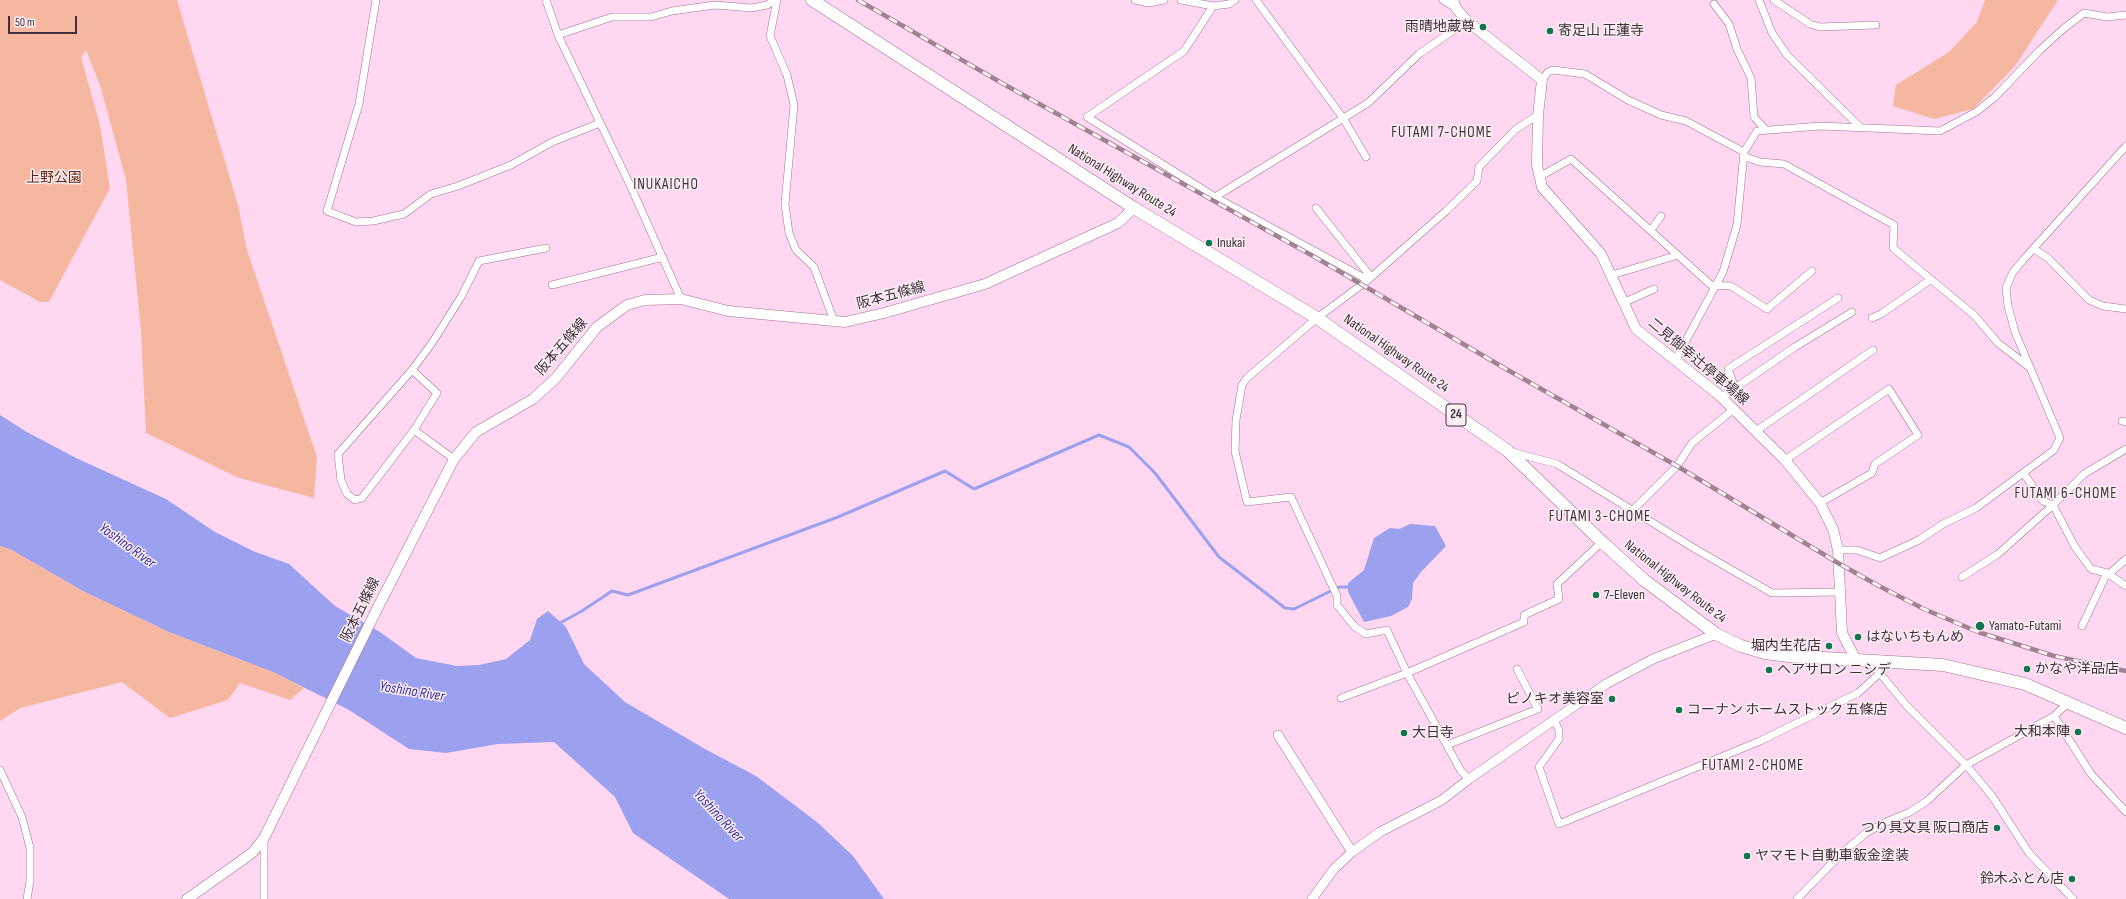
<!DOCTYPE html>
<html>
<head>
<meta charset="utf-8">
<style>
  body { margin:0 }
  #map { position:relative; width:2126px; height:899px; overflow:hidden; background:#ffd7f0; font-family:"Sofia Sans Condensed",sans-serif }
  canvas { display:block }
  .scale { position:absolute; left:8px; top:16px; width:69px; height:18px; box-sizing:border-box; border:2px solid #43303c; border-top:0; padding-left:5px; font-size:12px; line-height:14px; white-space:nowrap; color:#43303c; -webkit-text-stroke:3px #f9eff5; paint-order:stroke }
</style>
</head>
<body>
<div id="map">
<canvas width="2126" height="899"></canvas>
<div class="scale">50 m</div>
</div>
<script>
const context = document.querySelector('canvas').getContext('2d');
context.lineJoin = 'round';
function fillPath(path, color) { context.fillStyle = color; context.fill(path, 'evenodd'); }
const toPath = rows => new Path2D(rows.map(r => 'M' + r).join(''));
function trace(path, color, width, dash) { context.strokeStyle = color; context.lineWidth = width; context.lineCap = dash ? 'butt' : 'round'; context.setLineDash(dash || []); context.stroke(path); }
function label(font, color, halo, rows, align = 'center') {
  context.font = font + ' "Sofia Sans Condensed","Noto Sans JP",sans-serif'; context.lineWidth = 3; context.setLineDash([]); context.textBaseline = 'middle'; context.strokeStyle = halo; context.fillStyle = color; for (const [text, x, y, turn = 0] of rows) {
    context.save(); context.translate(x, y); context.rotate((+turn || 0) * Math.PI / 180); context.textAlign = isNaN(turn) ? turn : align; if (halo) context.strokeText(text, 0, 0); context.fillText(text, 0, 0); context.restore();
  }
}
const green = toPath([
  [0,0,177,0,238,205,247,250,317,457,314,498,239,478,146,433,141,331,126,180,100,85,86,50,81,57,100,125,110,188,49,302,40,302,0,280],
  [1985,0,2058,0,2015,66,1973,109,1934,119,1893,106,1896,85,1949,52,1977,22],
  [0,546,10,549,83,591,169,632,273,672,304,688,290,700,240,683,228,700,170,718,122,682,20,708,0,721]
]);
const water = toPath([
  [0,415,25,431,76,458,166,499,215,532,253,551,289,564,335,606,380,632,416,658,457,666,479,665,506,659,530,640,537,619,548,611,566,627,584,664,625,702,705,749,756,776,817,822,853,856,884,899,729,899,633,833,615,797,554,742,498,744,446,753,409,749,349,710,273,672,169,632,83,591,10,549,0,546],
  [1410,524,1435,526,1446,546,1421,572,1413,583,1412,599,1408,607,1391,616,1364,622,1348,592,1348,583,1364,570,1374,538,1390,528,1399,529]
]);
const stream = toPath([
  [558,624,582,611,612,591,628,595,838,517,945,471,974,489,1099,435,1129,447,1155,473,1219,557,1285,608,1294,609,1339,587,1352,587]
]);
const minor = toPath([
  [376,0,359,104,327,211,356,222,373,221,404,214,431,194,458,186,511,165,552,142,600,123],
  [546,0,558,35,631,187,681,299],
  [777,0,770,36,787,75,794,105,785,204,789,233,796,250,814,267,834,321],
  [1135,0,1149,3,1164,0],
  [1181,0,1213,6],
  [1235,0,1229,4,1213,6,1184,51,1087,117,1215,197,1368,280],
  [1256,0,1343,118,1366,157],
  [1443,0,1456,8],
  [1759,0,1772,33,1787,55,1860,127],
  [1774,0,1810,24,1820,27,1876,25],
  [1714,4,1729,24,1737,49,1751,78,1754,117,1766,130],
  [558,35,612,17,651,17,672,11,715,5,752,8,767,5,775,0],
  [1542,80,1548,72,1553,70,1585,74,1628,100,1661,115,1686,121,1744,152],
  [1743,156,1760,162,1784,164,1894,225,1893,248,1974,315,1998,343,2029,367],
  [1539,177,1571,159,1711,285,1731,286,1767,309,1812,271],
  [1215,197,1368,103,1419,54,1467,21],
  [1316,208,1371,277],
  [1651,230,1661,216],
  [2034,249,2048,258,2089,300,2103,306,2126,309],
  [1612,275,1678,255],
  [552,285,663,257],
  [1625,302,1654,289],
  [1872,318,1881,314,1930,280],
  [1676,359,1723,272,1737,225,1744,152,1757,131,1820,126,1940,131,1976,112,1995,97,2039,51,2063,29,2084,13,2107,17,2126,15],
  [412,370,437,393,414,430,362,498,355,500,347,494,341,480,338,454,412,370,432,343,461,297,479,261,546,248],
  [1735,388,1728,369,1838,298],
  [1722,397,1795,347,1852,312],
  [2122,421,2126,422],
  [414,430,454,459],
  [1756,431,1873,350],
  [1512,452,1557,464,1697,550,1772,593,1839,592],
  [1785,460,1889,389,1918,435,1875,464,1872,473,1820,503],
  [2024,474,2043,501,2053,505,2075,547,2091,569,2107,573,2126,586],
  [1632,511,1677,466,1692,443,1734,409],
  [1838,550,1857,550,1880,558,1919,540,1943,524,1976,508,2054,450,2060,438,2015,332,2008,306,2006,288,2013,272,2024,259,2126,146],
  [2109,574,2126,559],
  [1962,577,1998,554,2053,505,2084,474,2126,449],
  [2082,626,2107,573],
  [1870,661,1906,705,1966,765,1992,796,2029,853,2073,899],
  [1341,698,1407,673,1524,622,1524,615,1559,599,1557,584,1602,542],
  [2054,716,2091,774,2126,812],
  [1554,720,1559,730,1559,739,1539,767,1559,824,1760,741,1858,693,1880,673],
  [1447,745,1538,709,1517,669],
  [0,770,22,817,30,848,30,881,27,899],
  [1469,779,1461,771,1407,673,1387,630,1366,634,1355,627,1337,605,1337,596,1291,497,1247,502,1235,451,1236,420,1242,385,1247,378,1317,318,1368,280,1446,211,1477,181,1479,167,1516,129,1538,115],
  [264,838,264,899],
  [1797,899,1841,854,1866,833,1886,822,1910,812,1927,801,1966,765,2054,716,2069,702]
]);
const tertiary = toPath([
  [1278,735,1352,852],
  [1312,899,1334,869,1352,852,1380,832,1442,800,1469,779,1606,684,1653,659,1716,634]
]);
const secondary = toPath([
  [1453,0,1456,8,1467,21,1542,80,1538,115,1537,165,1542,187,1601,254,1636,329,1719,395,1785,460,1820,503,1833,529,1838,550,1842,633,1856,660],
  [187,899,241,861,253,852,264,838,377,609,454,459,476,432,533,399,556,378,597,327,627,305,645,300,681,299,728,311,845,322,884,313,985,284,1118,223,1134,208]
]);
const trunk = toPath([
  [812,0,1134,208,1317,318,1508,451,1602,542,1644,580,1716,634,1741,646,1765,653,1789,656,1943,665,2025,684,2126,728]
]);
const rail = toPath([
  [858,0,1007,86,1313,256,1506,369,1677,466,1838,563,1879,586,1924,609,1978,632,2054,656,2126,671]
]);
const markers = [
  [1483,27,4,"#10754d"],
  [1550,31,4,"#10754d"],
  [1209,243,4,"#10754d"],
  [1596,595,4,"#10754d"],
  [1980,626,5,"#10754d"],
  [1858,637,4,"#10754d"],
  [1829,646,4,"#10754d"],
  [2027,669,4,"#10754d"],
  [1769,670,4,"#10754d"],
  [1612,699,4,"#10754d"],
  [1679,710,4,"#10754d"],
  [2078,732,4,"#10754d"],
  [1404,733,4,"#10754d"],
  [1997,828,4,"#10754d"],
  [1747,856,4,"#10754d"],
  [2072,879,4,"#10754d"]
];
const shields = [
  [1456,415,20]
];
const shieldNames = [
  ["24",1456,415]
];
const poiNames = [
  ["雨晴地蔵尊",1475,27,"right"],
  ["寄足山 正蓮寺",1558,31],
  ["Inukai",1217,243],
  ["7-Eleven",1604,595],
  ["Yamato-Futami",1989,626],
  ["はないちもんめ",1866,637],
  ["堀内生花店",1821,646,"right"],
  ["かなや洋品店",2035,669],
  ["ヘアサロン ニシデ",1777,670],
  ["ピノキオ美容室",1604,699,"right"],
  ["コーナン ホームストック 五條店",1687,710],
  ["大和本陣",2070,732,"right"],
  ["大日寺",1412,733],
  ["つり具文具 阪口商店",1989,828,"right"],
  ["ヤマモト自動車鈑金塗装",1755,856],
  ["鈴木ふとん店",2064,879,"right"]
];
const parkNames = [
  ["上野公園",54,178]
];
const streetNames = [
  ["National Highway Route 24",1122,181,32],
  ["阪本五條線",891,296,-15],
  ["阪本五條線",562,347,-49],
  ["National Highway Route 24",1396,354,35],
  ["二見御幸辻停車場線",1698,362,40],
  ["National Highway Route 24",1675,582,38],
  ["阪本五條線",361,610,-64]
];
const neighbourhoodNames = [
  ["FUTAMI 7-CHOME",1442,133],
  ["INUKAICHO",666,185],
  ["FUTAMI 6-CHOME",2066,494],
  ["FUTAMI 3-CHOME",1600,517],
  ["FUTAMI 2-CHOME",1753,766]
];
const waterNames = [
  ["Yoshino River",127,546,36],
  ["Yoshino River",412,692,9],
  ["Yoshino River",718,816,47]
];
fillPath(green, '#f6b7a1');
fillPath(water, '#9ba1ef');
trace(stream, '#9ba1ef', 3);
trace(minor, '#9f7390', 8);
trace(tertiary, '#9f7390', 10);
trace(secondary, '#9f7390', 11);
trace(trunk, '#9f7390', 13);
trace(minor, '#fff', 7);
trace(tertiary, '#fff', 9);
trace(secondary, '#fff', 10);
trace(trunk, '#fff', 12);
trace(rail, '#9f8294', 4.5);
trace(rail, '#f9eff5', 3, [9]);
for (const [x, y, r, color] of markers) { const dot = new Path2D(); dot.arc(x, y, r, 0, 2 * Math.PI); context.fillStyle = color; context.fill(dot); trace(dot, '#f9eff5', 1.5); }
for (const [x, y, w] of shields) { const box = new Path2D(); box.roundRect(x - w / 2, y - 11, w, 22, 3); context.fillStyle = '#f9eff5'; context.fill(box); trace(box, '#43303c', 1); }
label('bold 13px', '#43303c', null, shieldNames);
label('14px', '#43303c', '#f9eff5', poiNames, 'left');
label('14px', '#652307', '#f9eff5', parkNames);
label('14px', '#43303c', '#f9eff5', streetNames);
context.letterSpacing = '1px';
label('15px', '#43303c', '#f9eff5', neighbourhoodNames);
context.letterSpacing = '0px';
label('italic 15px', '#3a2d9c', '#f9eff5', waterNames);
</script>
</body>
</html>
